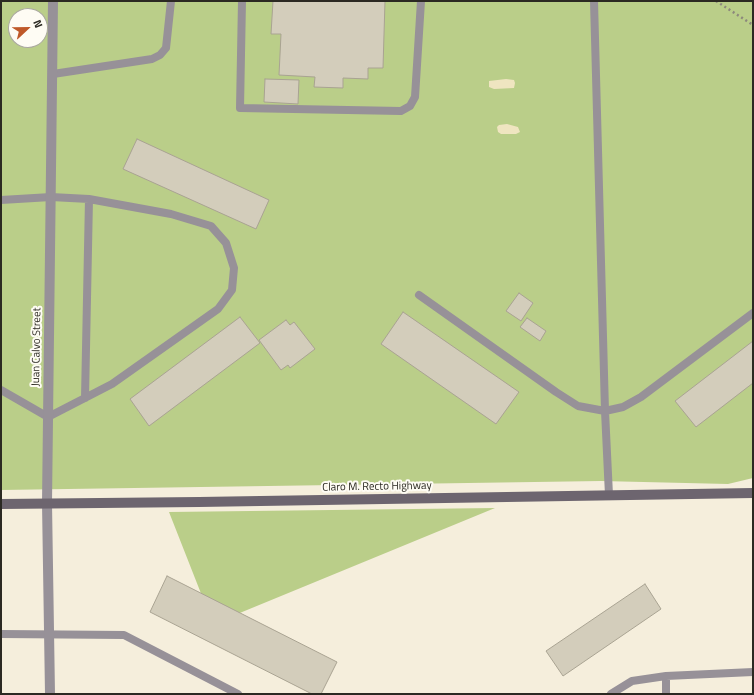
<!DOCTYPE html>
<html>
<head>
<meta charset="utf-8">
<style>
  body { margin:0 }
  #map { position:relative; width:754px; height:695px; overflow:hidden; background:#f5eedc; font-family:"Titillium Web",sans-serif }
  canvas { display:block }
  .frame { position:absolute; inset:0; border:2px solid #2b2922; pointer-events:none }
  .north { position:absolute; left:8px; top:8px; width:40px; height:40px; box-sizing:border-box; background:#fefcf4; border:1px solid #aaa8a0; border-radius:50%; rotate:68deg; font-size:11px; font-weight:700; line-height:16px; text-align:center; color:#2b2922 }
  .north::after { content:''; display:block; margin:auto; width:14px; height:18px; background:#bf5929; clip-path:polygon(50% 0,100% 100%,50% 72%,0 100%) }
</style>
</head>
<body>
<div id="map">
<canvas width="754" height="695"></canvas>
<div class="frame"></div>
<div class="north">N</div>
</div>
<script>
const context = document.querySelector('canvas').getContext('2d');
context.lineJoin = 'round';
function fillPath(path, color) { context.fillStyle = color; context.fill(path, 'evenodd'); }
const toPath = rows => new Path2D(rows.map(r => 'M' + r).join(''));
function trace(path, color, width, dash) { context.strokeStyle = color; context.lineWidth = width; context.lineCap = dash ? 'butt' : 'round'; context.setLineDash(dash || []); context.stroke(path); }
function label(font, color, halo, rows, align = 'center') {
  context.font = font + ' "Titillium Web",sans-serif'; context.lineWidth = 4; context.setLineDash([]); context.textBaseline = 'middle'; context.strokeStyle = halo; context.fillStyle = color; for (const [text, x, y, turn = 0] of rows) {
    context.save(); context.translate(x, y); context.rotate((+turn || 0) * Math.PI / 180); context.textAlign = isNaN(turn) ? turn : align; if (halo) context.strokeText(text, 0, 0); context.fillText(text, 0, 0); context.restore();
  }
}
const green = toPath([
  [1,1,753,1,753,478,728,484,601,481,1,490],
  [16,16,40,16,40,40,16,40],
  [495,508,213,624,169,512]
]);
const sand = toPath([
  [506,79,514,80,515,83,514,88,494,89,489,87,489,81],
  [507,124,518,127,520,132,516,134,501,134,498,132,497,127,499,125]
]);
const building = toPath([
  [273,1,385,1,383,68,368,68,368,79,343,78,343,88,314,87,315,77,279,75,281,34,271,34,273,1],
  [265,79,299,80,298,104,264,102,265,79],
  [137,139,269,200,256,229,123,169,137,139],
  [519,293,533,303,521,321,506,311,519,293],
  [403,312,519,392,496,424,381,344,403,312],
  [240,317,260,343,149,426,130,399,240,317],
  [527,318,546,331,540,341,520,327,527,318],
  [286,320,290,325,294,322,315,349,290,368,288,365,281,370,259,340,286,320],
  [753,341,753,383,696,427,675,401,753,341],
  [167,576,337,662,321,694,312,694,150,612,167,576],
  [645,584,661,609,563,676,546,651,645,584]
]);
const path = toPath([
  [716,1,753,25]
]);
const lane = toPath([
  [242,1,240,108,401,111,410,106,415,97,421,1],
  [594,1,605,411,609,495],
  [53,74,152,59,160,55,166,48,171,1],
  [1,200,51,197,89,199,171,214,211,226,226,243,234,268,232,290,218,309,112,384,48,417,1,390],
  [419,295,556,392,578,406,605,411,623,407,641,397,753,313],
  [85,398,89,199],
  [1,634,124,635,238,694],
  [611,694,632,681,666,676,753,672],
  [666,694,666,676]
]);
const street = toPath([
  [50,694,47,503,53,1]
]);
const secondary = toPath([
  [1,504,199,502,753,493]
]);
const streetNames = [
  ["Juan Calvo Street",37,347,-89],
  ["Claro M. Recto Highway",377,487,-1]
];
fillPath(green, '#bace89');
fillPath(sand, '#efe5c0');
fillPath(building, '#d3cdbb');
trace(building, '#a9a392', 1);
trace(path, '#8c887c', 2.5, [2, 3]);
trace(lane, '#979198', 8);
trace(street, '#979198', 10);
trace(secondary, '#6d656f', 10);
label('11px', '#2b2922', '#fefcf4', streetNames);
</script>
</body>
</html>
